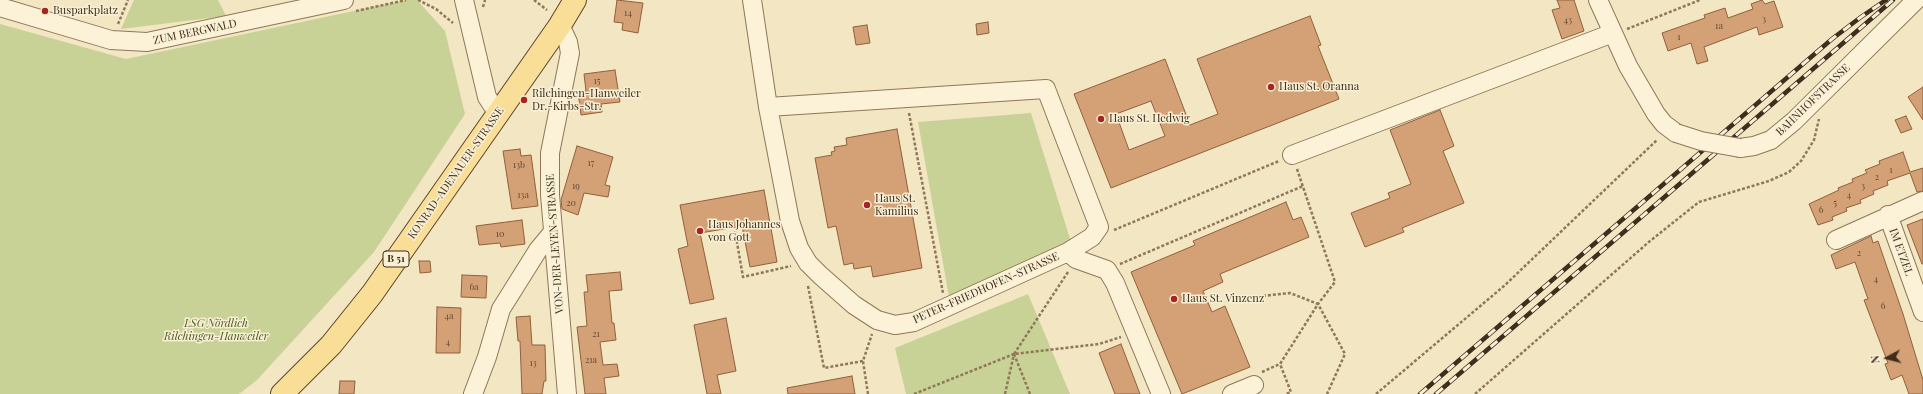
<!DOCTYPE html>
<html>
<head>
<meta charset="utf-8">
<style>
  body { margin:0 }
  #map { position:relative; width:1923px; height:394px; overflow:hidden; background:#f2e6c3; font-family:"Playfair Display",serif }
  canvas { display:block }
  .north { position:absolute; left:1867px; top:338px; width:40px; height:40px; -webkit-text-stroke:3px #f9efd4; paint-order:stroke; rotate:263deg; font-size:11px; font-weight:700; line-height:16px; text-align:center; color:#3d2e1d }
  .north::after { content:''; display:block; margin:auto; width:14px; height:18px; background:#3d2e1d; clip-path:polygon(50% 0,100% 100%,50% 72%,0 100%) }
</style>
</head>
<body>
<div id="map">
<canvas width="1923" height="394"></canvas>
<div class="north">N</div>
</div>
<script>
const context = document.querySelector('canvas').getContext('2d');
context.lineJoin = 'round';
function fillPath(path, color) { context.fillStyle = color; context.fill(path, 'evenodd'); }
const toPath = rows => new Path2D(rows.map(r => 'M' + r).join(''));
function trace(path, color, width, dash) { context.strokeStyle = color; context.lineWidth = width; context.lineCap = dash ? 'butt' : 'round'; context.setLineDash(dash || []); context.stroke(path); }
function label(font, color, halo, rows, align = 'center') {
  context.font = font + ' "Playfair Display",serif'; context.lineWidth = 3; context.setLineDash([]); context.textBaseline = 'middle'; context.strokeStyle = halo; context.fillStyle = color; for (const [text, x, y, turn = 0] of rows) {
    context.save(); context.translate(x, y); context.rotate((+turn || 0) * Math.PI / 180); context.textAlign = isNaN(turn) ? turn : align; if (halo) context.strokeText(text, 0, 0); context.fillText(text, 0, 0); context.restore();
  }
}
const green = toPath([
  [134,0,218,0,226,16,121,29],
  [406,0,417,0,445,31,465,114,374,252,257,380,239,394,0,394,0,24,126,59],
  [1031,113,1071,242,949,297,918,122],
  [1028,294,1070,394,906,394,895,348]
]);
const building = toPath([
  [617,0,643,3,638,33,622,30,623,23,614,22,617,0],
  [1557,0,1574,0,1584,31,1562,39,1552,10,1560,8,1557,0],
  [1762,0,1765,4,1774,1,1783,27,1759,35,1757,27,1704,47,1708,61,1697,64,1691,43,1668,51,1662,33,1705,18,1704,15,1725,8,1728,18,1753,9,1751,4,1762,0],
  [1310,16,1321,45,1318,46,1339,99,1111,188,1074,94,1165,59,1190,125,1218,114,1197,59,1310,16],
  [1151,101,1165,136,1129,150,1116,114,1151,101],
  [988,22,989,33,977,35,976,24,988,22],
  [867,25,870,43,856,45,853,27,867,25],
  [615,70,620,102,601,104,602,112,581,115,578,92,586,91,584,74,615,70],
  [1923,87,1923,120,1908,97,1923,87],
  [1440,110,1454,146,1443,151,1464,203,1402,228,1404,232,1365,247,1351,213,1390,198,1388,193,1411,184,1390,130,1440,110],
  [1906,116,1912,129,1901,133,1895,120,1906,116],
  [897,129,922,268,873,277,871,266,854,269,853,263,844,265,836,226,828,228,815,158,832,155,831,152,835,151,834,147,847,145,846,138,897,129],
  [577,146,613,157,605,185,610,186,608,197,584,193,578,215,562,209,561,200,577,146],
  [520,149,521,156,531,155,538,206,512,209,503,151,520,149],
  [1903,152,1910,172,1923,168,1923,191,1917,192,1910,173,1887,181,1888,185,1873,191,1874,194,1860,200,1861,203,1846,208,1847,211,1832,217,1833,220,1818,225,1809,204,1839,190,1838,188,1853,182,1852,179,1867,173,1865,170,1880,164,1879,161,1903,152],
  [764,190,777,262,750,267,742,226,700,233,714,299,690,304,678,249,688,246,680,205,764,190],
  [1286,202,1293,220,1301,217,1309,237,1220,274,1223,282,1203,291,1212,312,1225,306,1250,367,1182,394,1131,272,1195,245,1193,241,1286,202],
  [1923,219,1923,264,1922,264,1907,225,1923,219],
  [522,220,525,244,501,247,500,243,479,245,476,226,522,220],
  [1871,236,1873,243,1878,241,1903,314,1923,380,1923,394,1909,394,1902,375,1891,380,1885,364,1888,363,1864,300,1868,299,1855,262,1836,269,1831,255,1871,236],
  [419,261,430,261,431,272,420,273,419,261],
  [620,272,622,290,609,291,612,323,614,323,616,340,600,342,603,365,617,364,619,376,604,378,606,394,585,394,577,327,587,326,584,292,588,292,586,275,620,272],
  [462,275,487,276,486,298,461,297,462,275],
  [437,307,461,308,460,353,436,353,437,307],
  [530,316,532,345,545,345,546,381,544,381,542,394,522,394,520,341,518,341,516,317,530,316],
  [726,318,736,371,717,375,721,394,707,394,694,325,726,318],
  [1121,344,1140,394,1115,394,1099,353,1121,344],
  [852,376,855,394,788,394,787,388,852,376],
  [340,381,355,381,354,394,339,394,340,381]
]);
const path = toPath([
  [418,0,436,9,453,23],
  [534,0,547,10],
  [483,7,485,0],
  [356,11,406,0],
  [118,24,128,0],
  [1627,29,1700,0],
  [909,113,943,293],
  [1297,169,1335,282,1318,304,1345,354,1327,394],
  [1114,230,1279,161],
  [735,231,743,277,791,266],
  [1120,264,1303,186],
  [1068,272,1014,354,1099,344,1121,337],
  [808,286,824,368,863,361],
  [1253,297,1290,293,1318,304,1280,364,1291,392,1286,394],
  [1014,354,1030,394],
  [1262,372,1280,364],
  [868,394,863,361,872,334],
  [914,394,1014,354],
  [1005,394,1014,354],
  [1376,394,1504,286,1657,140],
  [1475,394,1650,241,1699,202,1769,181,1789,172,1801,161,1814,140,1819,119]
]);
const minor = toPath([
  [464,0,487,97,498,114],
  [752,0,768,107,775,143,790,221,799,248,808,263,820,275,854,305,877,320,895,325,914,322,1068,252,1092,237,1099,227,1046,89,768,107],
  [1598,0,1628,66,1656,114,1664,124,1676,133],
  [0,7,111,40,147,42,344,0],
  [560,25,568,42,570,53,550,153,550,195,567,394],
  [1740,148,1754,146,1771,140,1794,121,1916,0],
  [1292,155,1613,33],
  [1888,215,1923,312],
  [1836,240,1923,201],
  [1068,252,1076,259,1107,270,1115,283,1161,394],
  [473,394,487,357,501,309,538,250,553,232],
  [1232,394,1254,385]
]);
const major = toPath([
  [282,394,331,345,372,294,560,25,575,0]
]);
const rail = toPath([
  [1420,394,1832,39,1861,17,1886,0],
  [1436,394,1893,0]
]);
const minorBridge = toPath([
  [1676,133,1701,141,1740,148]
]);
const markers = [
  [45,11,4,"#a42522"],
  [1271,87,4,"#a42522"],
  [524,100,4,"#a42522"],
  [1101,119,4,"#a42522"],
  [867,205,4,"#a42522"],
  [700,231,4,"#a42522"],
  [1174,299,4,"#a42522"]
];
const numberNames = [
  ["14",628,13],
  ["3",1764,19],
  ["43",1568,20],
  ["1a",1719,26],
  ["1",1679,37],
  ["15",597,81],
  ["17",591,163],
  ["13b",519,165],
  ["1",1891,170],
  ["2",1877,177],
  ["19",576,186],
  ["3",1863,186],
  ["13a",523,195],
  ["4",1849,195],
  ["20",571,203],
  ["5",1835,203],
  ["6",1821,210],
  ["10",500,234],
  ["2",1859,253],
  ["4",1876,279],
  ["6a",474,287],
  ["6",1883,306],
  ["4a",449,316],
  ["21",596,334],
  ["4",448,342],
  ["21a",591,360],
  ["13",533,363]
];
const shields = [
  [396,259,26]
];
const shieldNames = [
  ["B 51",396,259]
];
const poiNames = [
  ["Busparkplatz",53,11],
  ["Haus St. Oranna",1279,87],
  ["Rilchingen-Hanweiler",532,94],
  ["Dr.-Kirbs-Str.",532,107],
  ["Haus St. Hedwig",1109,119],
  ["Haus St.",875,199],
  ["Kamilius",875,212],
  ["Haus Johannes",708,225],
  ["von Gott",708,238],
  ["Haus St. Vinzenz",1182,299]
];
const streetNames = [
  ["ZUM BERGWALD",195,32,-12],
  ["BAHNHOFSTRASSE",1813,100,-44],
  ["KONRAD-ADENAUER-STRASSE",456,173,-55],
  ["VON-DER-LEYEN-STRASSE",555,244,-94],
  ["IM ETZEL",1901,252,70],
  ["PETER-FRIEDHOFEN-STRASSE",986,288,-24]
];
const parkNames = [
  ["LSG Nördlich",216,324],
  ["Rilchingen-Hanweiler",216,337]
];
fillPath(green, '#c9d296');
fillPath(building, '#d4a076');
trace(building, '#90603b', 1);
trace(minor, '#8f7758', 20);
trace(major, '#5c442c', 24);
trace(path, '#8f7758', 2.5, [3, 2]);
trace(minor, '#fcf2d8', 18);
trace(major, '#f9de98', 22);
trace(rail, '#3d2e1d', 4.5);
trace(rail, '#f9efd4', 3, [9]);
trace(minorBridge, '#8f7758', 20, []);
trace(minorBridge, '#fcf2d8', 18);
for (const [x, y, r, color] of markers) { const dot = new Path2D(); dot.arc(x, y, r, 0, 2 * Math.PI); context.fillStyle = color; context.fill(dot); trace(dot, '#f9efd4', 1.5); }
label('9px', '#634a33', null, numberNames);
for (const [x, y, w] of shields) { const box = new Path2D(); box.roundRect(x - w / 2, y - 8, w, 16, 3); context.fillStyle = '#f9efd4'; context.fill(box); trace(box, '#3d2e1d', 1); }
label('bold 10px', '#3d2e1d', null, shieldNames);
label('11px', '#3d2e1d', '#f9efd4', poiNames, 'left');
label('11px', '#3d2e1d', '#f9efd4', streetNames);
label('italic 11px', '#4b5c22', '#f9efd4', parkNames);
</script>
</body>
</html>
